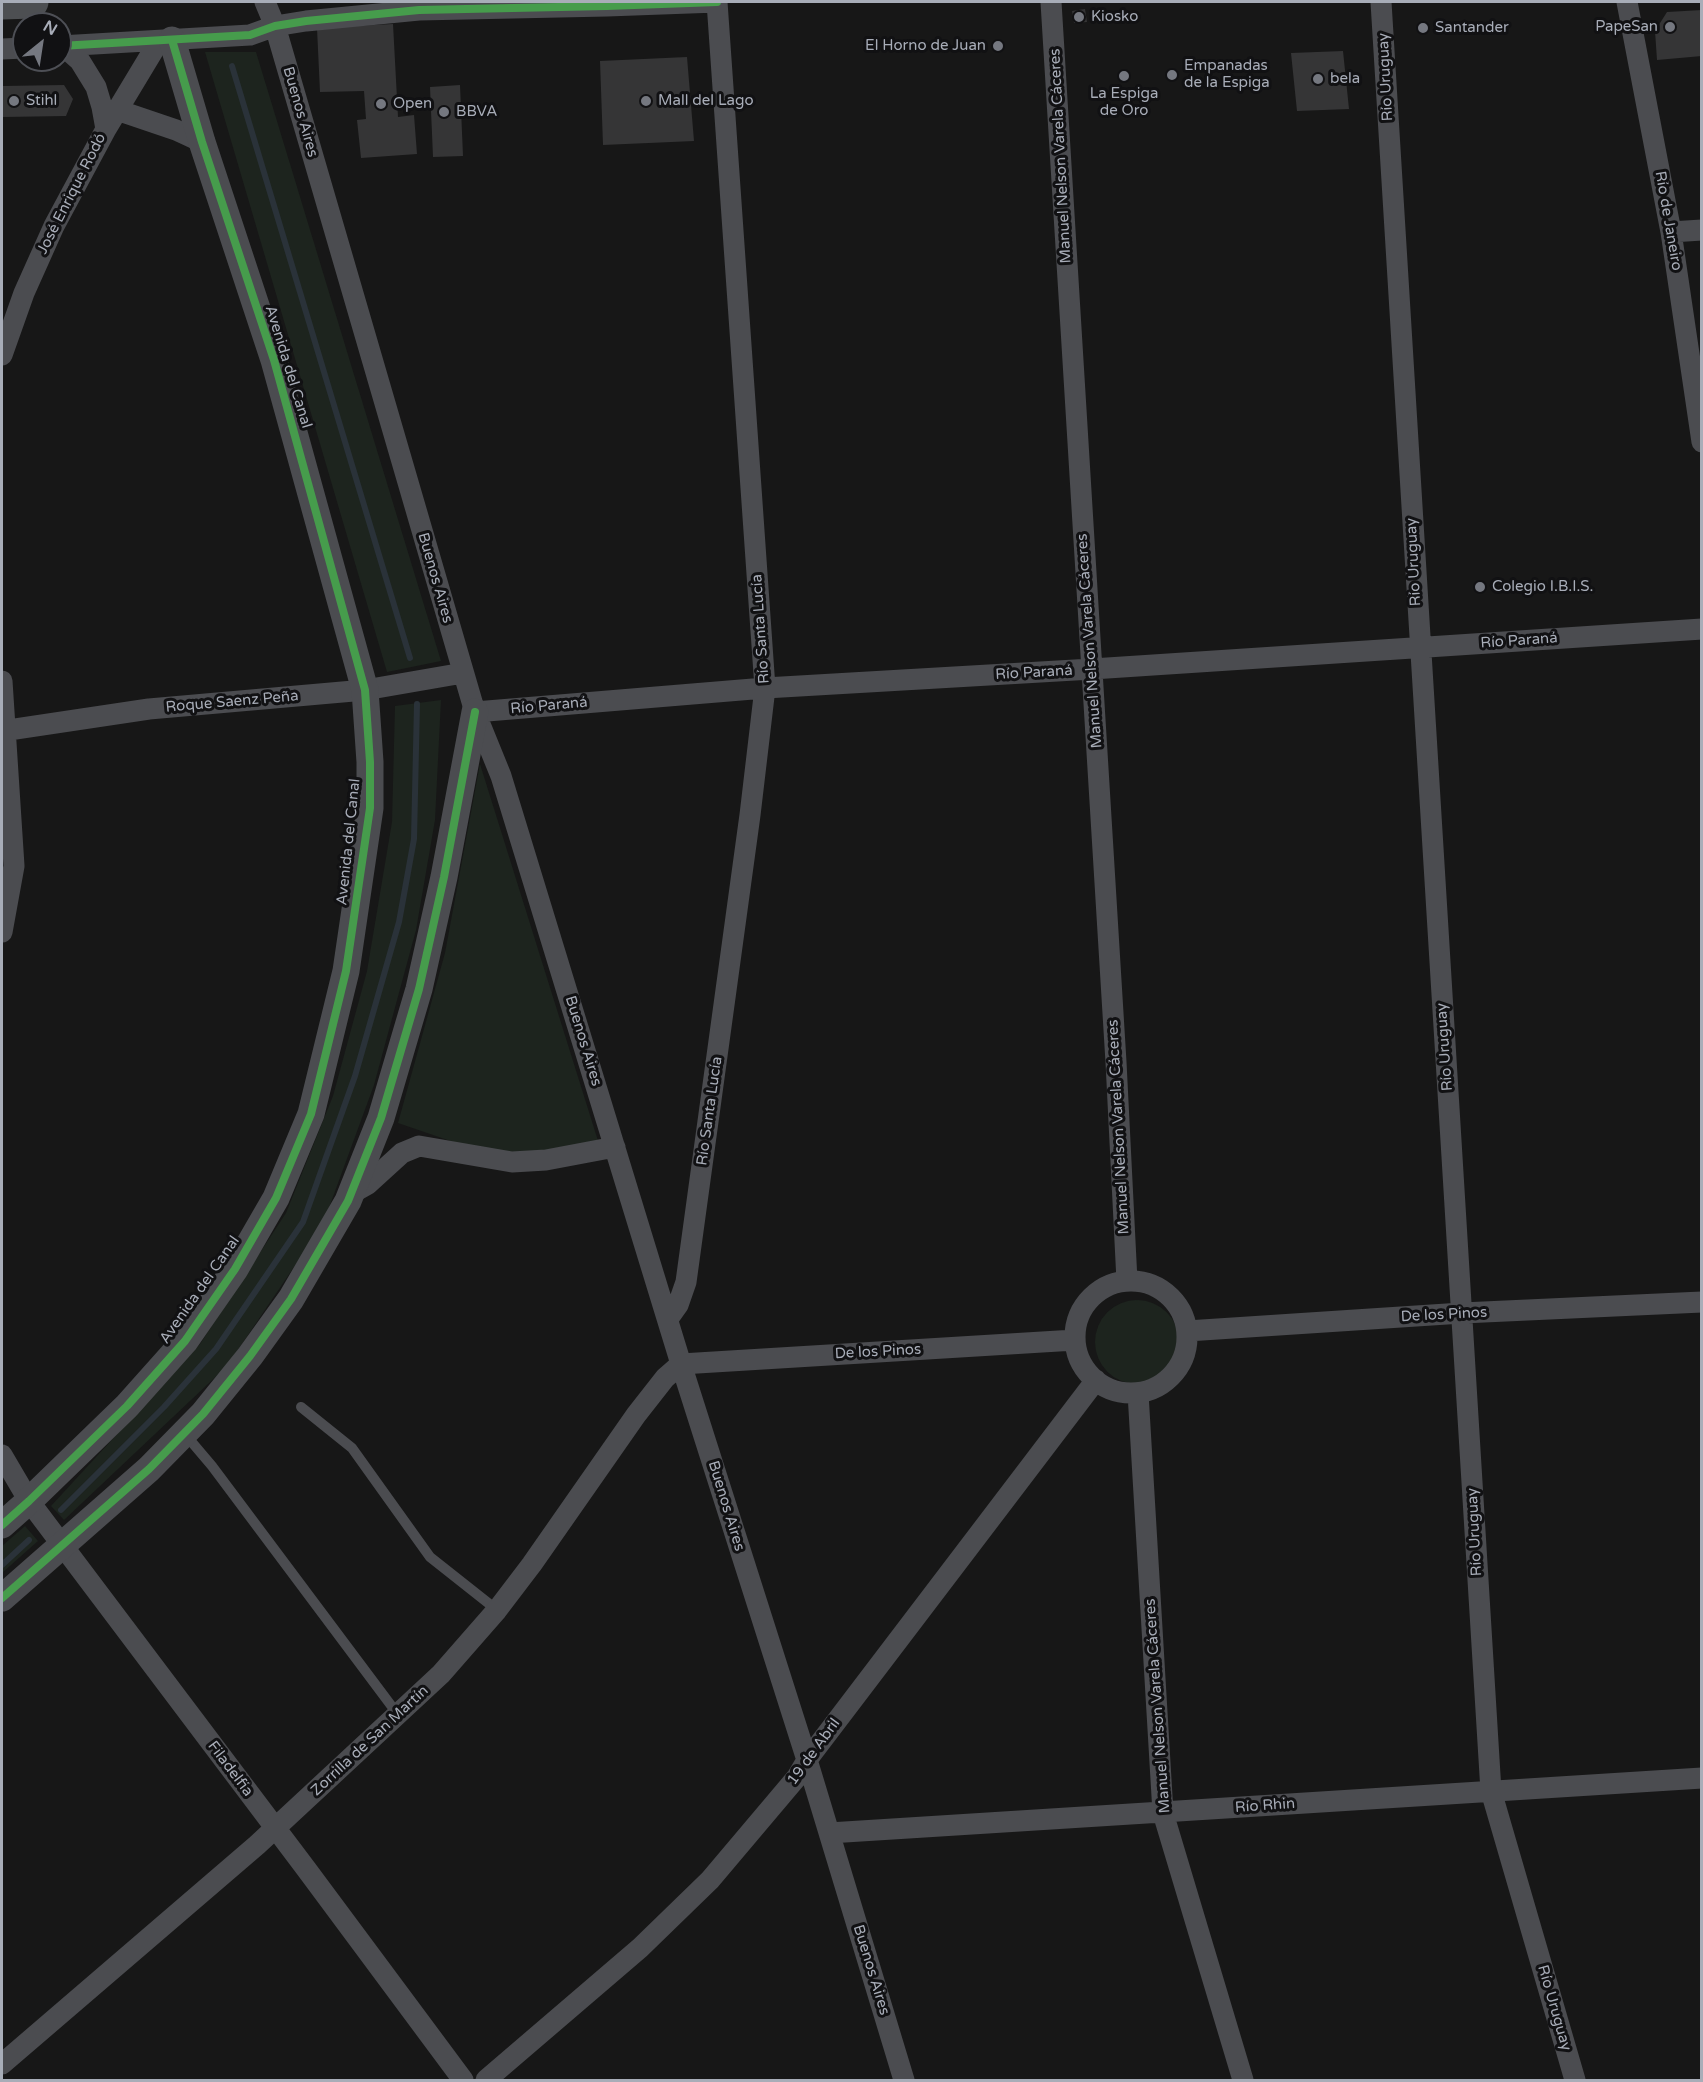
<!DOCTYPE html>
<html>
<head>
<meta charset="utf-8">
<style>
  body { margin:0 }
  #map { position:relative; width:1703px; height:2082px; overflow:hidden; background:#171717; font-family:"Varela Round",sans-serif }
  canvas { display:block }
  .frame { position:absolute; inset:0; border:3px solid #a8adb8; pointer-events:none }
  .north { position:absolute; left:12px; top:12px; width:60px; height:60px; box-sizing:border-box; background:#111113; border:2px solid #4d4f55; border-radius:50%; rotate:30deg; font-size:16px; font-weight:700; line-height:24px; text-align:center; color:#a8adb8 }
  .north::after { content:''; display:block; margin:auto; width:21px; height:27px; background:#757880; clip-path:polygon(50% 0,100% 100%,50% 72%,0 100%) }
</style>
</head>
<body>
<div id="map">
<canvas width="1703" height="2082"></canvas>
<div class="frame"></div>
<div class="north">N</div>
</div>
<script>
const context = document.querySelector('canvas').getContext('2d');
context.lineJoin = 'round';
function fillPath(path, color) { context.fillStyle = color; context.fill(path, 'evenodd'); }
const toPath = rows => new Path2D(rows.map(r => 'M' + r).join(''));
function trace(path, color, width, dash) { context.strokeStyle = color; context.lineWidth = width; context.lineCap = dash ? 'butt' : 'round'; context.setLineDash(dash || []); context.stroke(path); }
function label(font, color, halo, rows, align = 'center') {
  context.font = font + ' "Varela Round",sans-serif'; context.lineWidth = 6; context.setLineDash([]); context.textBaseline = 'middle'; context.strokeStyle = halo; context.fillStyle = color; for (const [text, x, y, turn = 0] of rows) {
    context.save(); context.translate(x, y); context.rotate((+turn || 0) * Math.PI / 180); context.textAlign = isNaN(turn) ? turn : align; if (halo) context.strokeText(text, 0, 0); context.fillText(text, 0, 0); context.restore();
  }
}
const green = toPath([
  [205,52,256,52,441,661,387,672],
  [441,700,435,820,416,930,374,1085,323,1224,227,1366,64,1520,51,1506,200,1344,286,1213,333,1096,367,971,392,822,395,706],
  [480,764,599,1144,503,1159,398,1123,445,953],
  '1095 1342a42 42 0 1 1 84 0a42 42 0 1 1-84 0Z',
  [25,1526,38,1541,2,1573,2,1546]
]);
const stream = toPath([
  [232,66,410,658],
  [61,1510,164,1407,216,1349,303,1222,355,1076,399,922,414,839,417,704],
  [2,1565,29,1540]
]);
const building = toPath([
  [1085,9,1087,22,1074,23,1072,11],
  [1702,10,1702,56,1657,60,1655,31,1667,12],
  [393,24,398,117,414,115,417,154,361,158,357,120,366,119,364,91,320,92,317,28],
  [1343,51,1349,109,1297,111,1291,53],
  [687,57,694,141,603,145,600,61],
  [64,85,73,99,66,116,3,117,3,86],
  [460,85,463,156,433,157,430,87]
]);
const service = toPath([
  [301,1407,352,1448,430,1557,497,1610],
  [184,1433,212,1466,399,1716]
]);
const minor = toPath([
  [265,2,275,26,475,712,501,776,681,1364,807,1760,904,2080],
  [1051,2,1116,1062,1127,1281],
  [1381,2,1491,1791,1575,2080],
  [1627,2,1671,232,1702,442],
  [60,46,250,35,275,26,306,21,419,10,607,6,717,2],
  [63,46,80,61,96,87,102,107,106,129],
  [2,49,24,48],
  [117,110,176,130,202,142],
  [1671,232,1702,230],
  [2,355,24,293,54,226,106,129,159,41],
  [2,681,14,866,2,932],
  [475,712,765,688,1092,669,1702,629],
  [2,731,149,709,365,690,463,673],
  [352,1193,368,1184,402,1153,419,1146,512,1162,546,1160,615,1147],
  '1075 1337a56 56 0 1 1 112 0a56 56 0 1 1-112 0Z',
  [668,1319,678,1305,686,1282,750,815,765,688,717,2],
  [1187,1331,1462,1313,1702,1302],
  [1138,1393,1163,1813,1243,2080],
  [2,1455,29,1501,307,1870,463,2080],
  [829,1833,1702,1778],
  [2,2064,257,1845,441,1674,497,1610,532,1564,636,1415,665,1378,681,1364,1075,1340],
  [486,2080,640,1948,710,1880,797,1777,807,1760,1096,1380]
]);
const tertiary = toPath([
  [2,1525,29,1501,127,1406,185,1341,235,1269,276,1198,311,1114,346,971,370,808,370,762,365,690,274,360,202,142,172,40],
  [2,1598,149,1469,203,1414,250,1356,291,1299,348,1201,381,1118,419,989,444,877,475,712]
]);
const primary = toPath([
  [2,3,32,2]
]);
const cycleway = toPath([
  [60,46,250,35,275,26,306,21,419,10,607,6,717,2],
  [2,1525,29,1501,127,1406,185,1341,235,1269,276,1198,311,1114,346,971,370,808,370,762,365,690,274,360,202,142,172,40],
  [2,1598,149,1469,203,1414,250,1356,291,1299,348,1201,381,1118,419,989,444,877,475,712]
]);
const markers = [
  [1079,17,6,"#757880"],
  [1670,27,6,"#757880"],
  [1423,28,6,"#757880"],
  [998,46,6,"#757880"],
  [1172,75,6,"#757880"],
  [1124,76,6,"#757880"],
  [1318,79,6,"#757880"],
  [14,101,6,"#757880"],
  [646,101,6,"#757880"],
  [381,104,6,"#757880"],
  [444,112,6,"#757880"],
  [1480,587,6,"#757880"]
];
const poiNames = [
  ["Kiosko",1091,17],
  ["PapeSan",1658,27,"right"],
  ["Santander",1435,28],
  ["El Horno de Juan",986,46,"right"],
  ["Empanadas",1184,66],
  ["de la Espiga",1184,83],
  ["bela",1330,79],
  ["La Espiga",1124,94,"center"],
  ["de Oro",1124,111,"center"],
  ["Stihl",26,101],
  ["Mall del Lago",658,101],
  ["Open",393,104],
  ["BBVA",456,112],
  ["Colegio I.B.I.S.",1492,587]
];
const streetNames = [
  ["Río Uruguay",1386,77,-93],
  ["Buenos Aires",300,112,74],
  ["Manuel Nelson Varela Cáceres",1061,156,-93],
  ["José Enrique Rodó",72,194,-63],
  ["Río de Janeiro",1668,221,80],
  ["Avenida del Canal",288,367,73],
  ["Río Uruguay",1414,562,-93],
  ["Buenos Aires",435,578,74],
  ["Río Santa Lucía",761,629,-94],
  ["Manuel Nelson Varela Cáceres",1090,641,-94],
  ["Río Paraná",1519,641,-4],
  ["Río Paraná",1034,673,-3],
  ["Roque Saenz Peña",232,702,-5],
  ["Río Paraná",549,706,-5],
  ["Avenida del Canal",349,842,-84],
  ["Buenos Aires",583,1041,73],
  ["Río Uruguay",1445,1047,-94],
  ["Río Santa Lucía",710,1111,-82],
  ["Manuel Nelson Varela Cáceres",1119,1127,-93],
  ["Avenida del Canal",200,1290,-55],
  ["De los Pinos",1444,1315,-3],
  ["De los Pinos",878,1352,-3],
  ["Buenos Aires",726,1506,73],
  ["Río Uruguay",1475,1532,-93],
  ["Manuel Nelson Varela Cáceres",1158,1706,-94],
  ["Zorrilla de San Martín",370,1741,-43],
  ["19 de Abril",814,1752,-54],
  ["Filadelfia",230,1769,53],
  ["Río Rhin",1265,1806,-4],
  ["Buenos Aires",871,1970,73],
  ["Río Uruguay",1554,2008,74]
];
fillPath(green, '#1d241e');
trace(stream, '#2a3239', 6);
fillPath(building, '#353536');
trace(service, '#4b4c50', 10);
trace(minor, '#4b4c50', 21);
trace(tertiary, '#4b4c50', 27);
trace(primary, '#4d4f52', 33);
trace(cycleway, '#469c4c', 8);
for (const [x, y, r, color] of markers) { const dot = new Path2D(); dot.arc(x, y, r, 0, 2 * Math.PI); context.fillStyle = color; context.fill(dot); trace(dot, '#111113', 2); }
label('15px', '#a8adb8', '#111113', poiNames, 'left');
label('15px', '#a8adb8', '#111113', streetNames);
</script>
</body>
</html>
